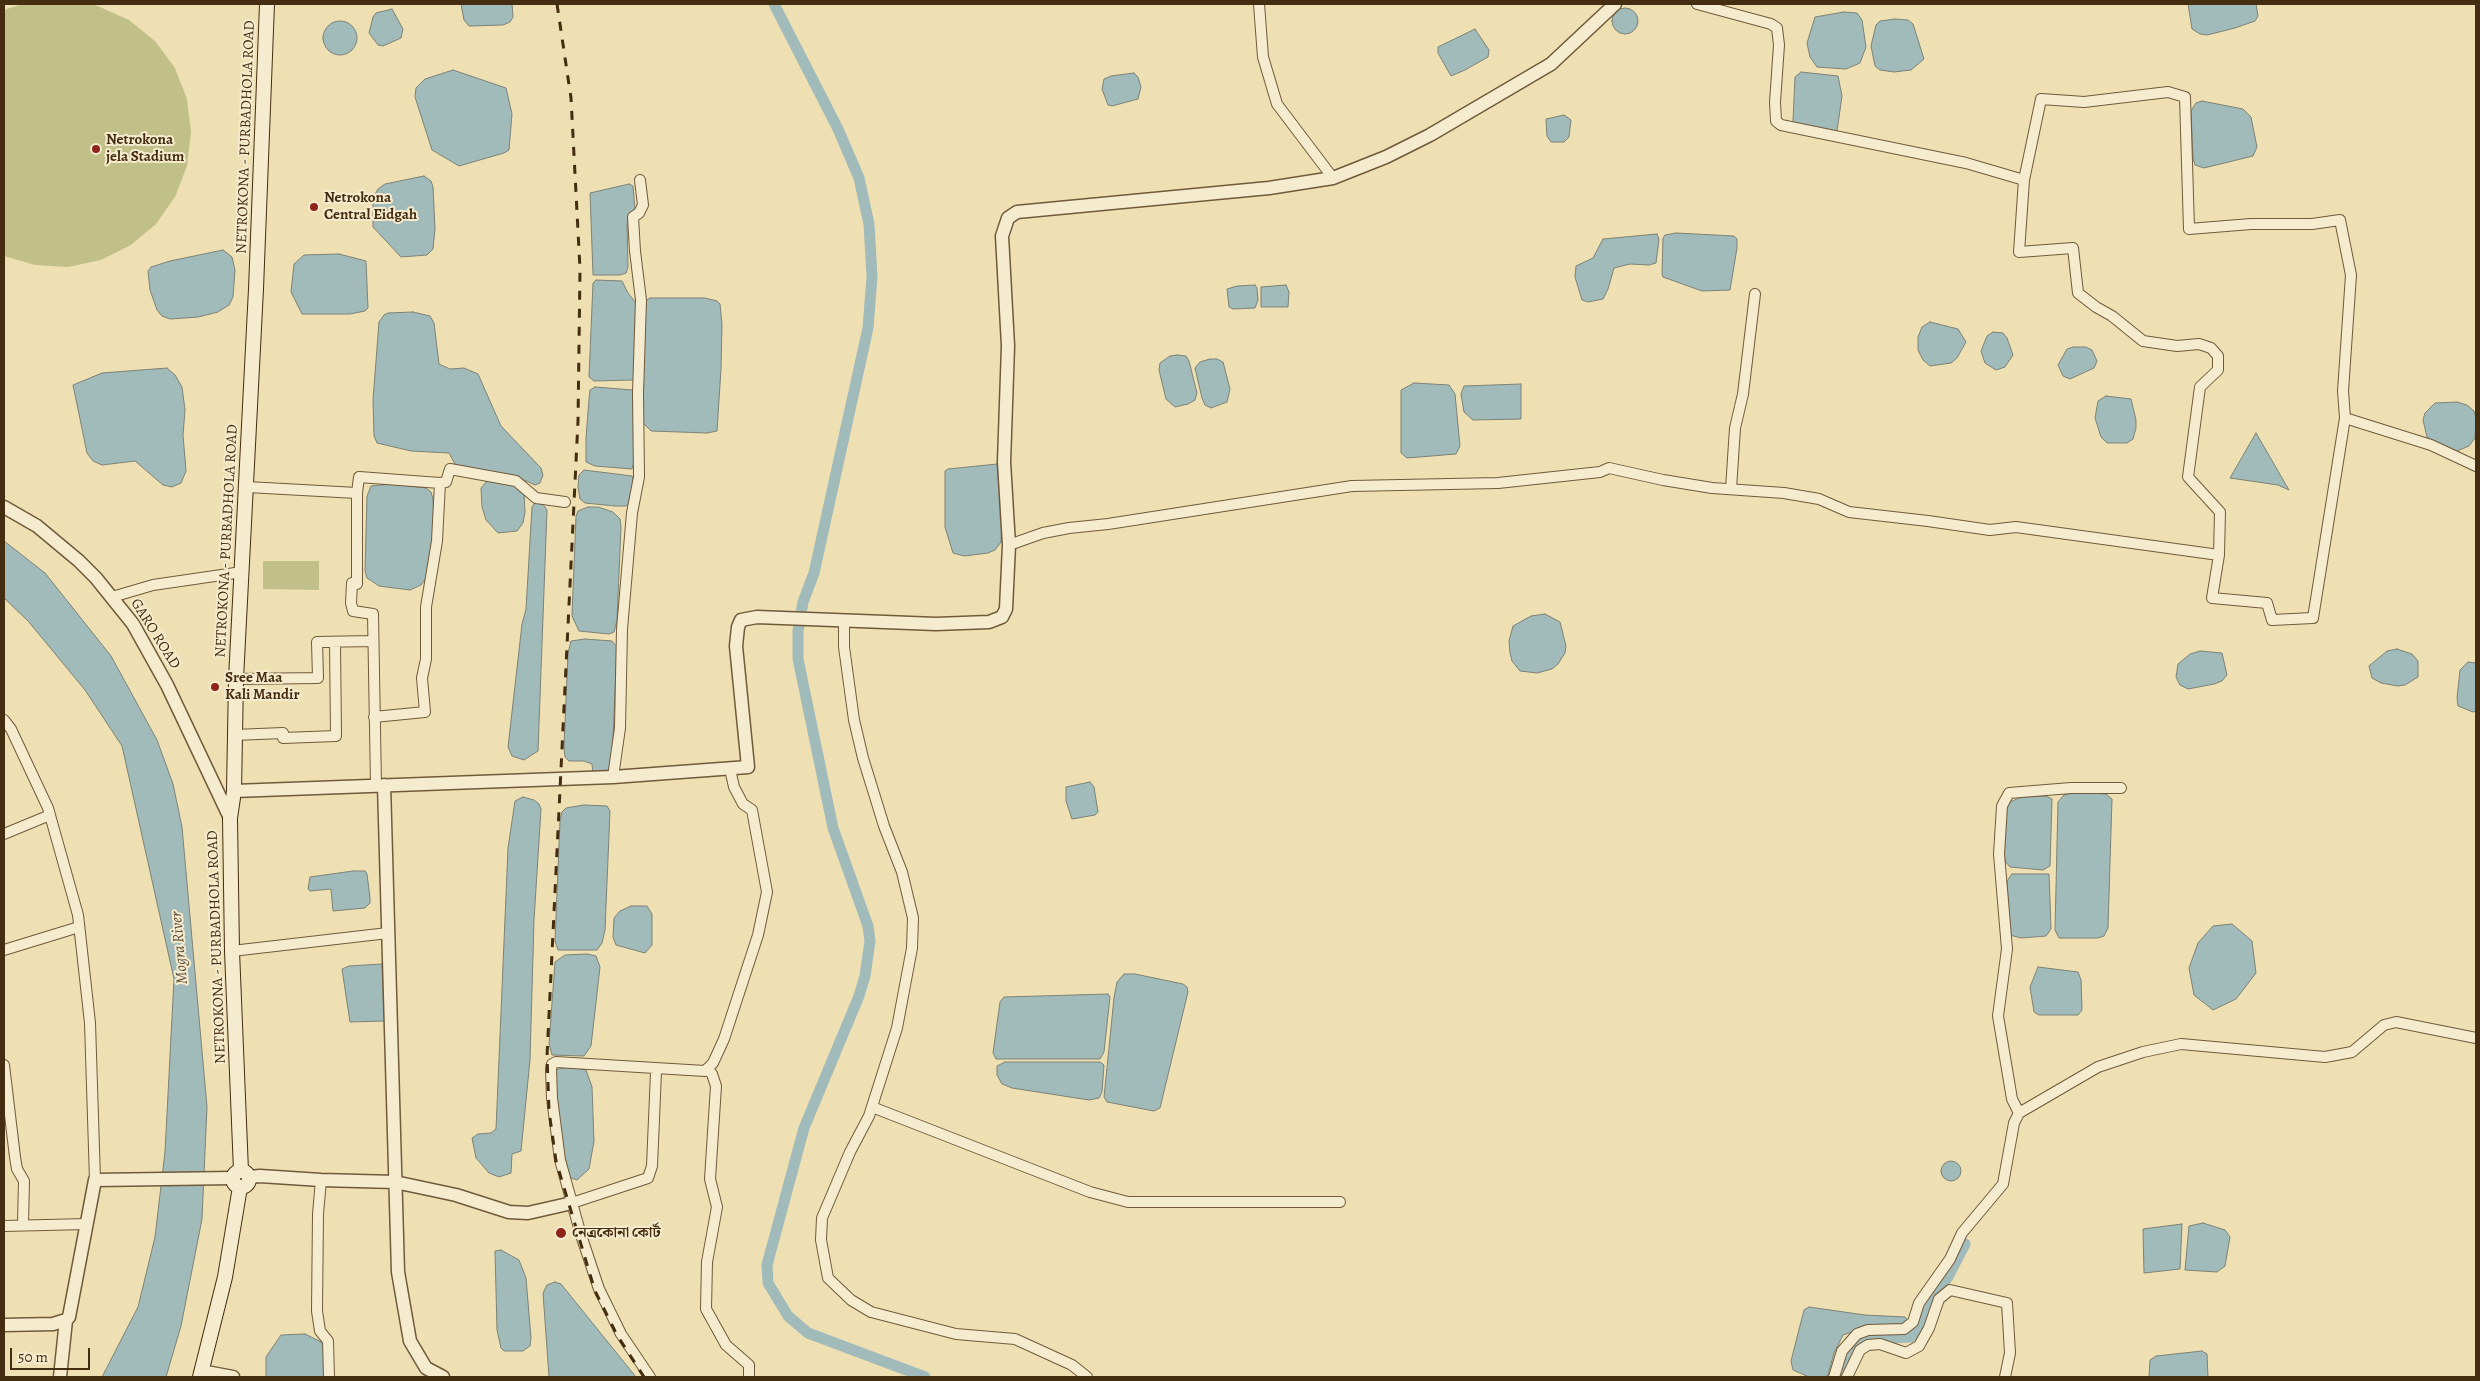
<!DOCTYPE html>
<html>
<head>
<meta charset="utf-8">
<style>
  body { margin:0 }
  #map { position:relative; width:2480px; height:1381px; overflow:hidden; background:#efe0b3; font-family:Alegreya,serif }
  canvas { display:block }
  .frame { position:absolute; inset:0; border:5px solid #452d11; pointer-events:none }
  .scale { position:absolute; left:10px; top:1348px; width:80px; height:22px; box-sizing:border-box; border:2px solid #452d11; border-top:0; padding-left:6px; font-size:15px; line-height:18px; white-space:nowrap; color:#452d11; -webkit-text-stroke:4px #f5ebce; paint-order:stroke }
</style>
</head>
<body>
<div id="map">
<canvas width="2480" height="1381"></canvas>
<div class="frame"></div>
<div class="scale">50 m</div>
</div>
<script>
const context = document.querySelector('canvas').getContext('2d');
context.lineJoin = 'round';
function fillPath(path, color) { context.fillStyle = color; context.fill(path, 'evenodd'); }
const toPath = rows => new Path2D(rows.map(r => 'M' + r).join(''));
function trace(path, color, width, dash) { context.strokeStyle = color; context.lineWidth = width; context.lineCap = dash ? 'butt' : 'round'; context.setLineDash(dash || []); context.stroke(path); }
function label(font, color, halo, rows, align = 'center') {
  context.font = font + ' Alegreya,"Noto Serif Bengali",serif'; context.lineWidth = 4; context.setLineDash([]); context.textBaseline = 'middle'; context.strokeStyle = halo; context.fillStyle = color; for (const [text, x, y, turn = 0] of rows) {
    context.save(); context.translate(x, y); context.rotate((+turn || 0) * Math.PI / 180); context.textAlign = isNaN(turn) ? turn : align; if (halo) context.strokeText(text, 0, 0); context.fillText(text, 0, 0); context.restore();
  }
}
const green = toPath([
  [22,4,93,4,129,20,155,41,175,68,187,99,191,132,187,166,175,197,156,224,131,245,101,260,68,267,35,265,4,256,4,10],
  [263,561,319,561,319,590,263,589]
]);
const water = toPath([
  [461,4,512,4,513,17,510,22,503,25,469,26,464,20,461,4],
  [2188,4,2256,4,2258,16,2255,21,2235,28,2207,35,2200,34,2192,29,2188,4],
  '1612 21a13 13 0 1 1 26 0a13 13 0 1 1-26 0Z',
  [392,9,403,29,401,38,383,46,378,45,369,33,373,17,376,13,392,9],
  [1844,12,1857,13,1862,20,1866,47,1860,63,1846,69,1817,67,1810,57,1807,43,1815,17,1844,12],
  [1895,19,1908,20,1913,24,1924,59,1911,70,1894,72,1880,70,1875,66,1871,46,1876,25,1880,21,1895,19],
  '323 38a17 17 0 1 1 34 0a17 17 0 1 1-34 0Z',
  [1475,29,1489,50,1488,57,1465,70,1451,76,1438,53,1438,47,1475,29],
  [453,70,506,88,512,114,509,150,504,153,459,166,432,150,415,97,416,88,425,79,453,70],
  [1801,72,1838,76,1842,96,1837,131,1795,124,1793,121,1795,77,1801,72],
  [1134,73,1138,77,1141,87,1138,99,1112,106,1108,105,1102,89,1104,79,1111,76,1134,73],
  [2202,101,2243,109,2251,117,2257,147,2253,156,2204,168,2195,165,2193,158,2191,111,2196,103,2202,101],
  [1564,115,1571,120,1569,137,1564,142,1551,142,1547,136,1546,119,1564,115],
  [424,176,431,181,433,187,435,229,433,249,427,255,401,257,373,227,373,198,378,189,385,184,424,176],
  [629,184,633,186,635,209,627,224,628,267,626,273,620,275,593,275,590,193,629,184],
  [1676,233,1734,236,1737,239,1737,248,1730,290,1702,291,1663,277,1662,274,1663,238,1665,235,1676,233],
  [1657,234,1659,239,1656,263,1649,265,1630,264,1614,268,1608,289,1603,299,1588,302,1582,300,1575,277,1576,266,1593,258,1603,239,1657,234],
  [223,250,232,257,235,270,233,297,229,305,218,312,198,317,170,319,162,316,157,310,150,290,148,271,151,267,170,261,223,250],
  [339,254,366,261,368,308,365,311,350,314,302,314,291,292,294,264,304,255,339,254],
  [596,280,622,281,628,293,636,303,634,380,594,381,589,377,593,283,596,280],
  [1255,285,1257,288,1258,300,1255,308,1233,309,1229,307,1227,289,1237,286,1255,285],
  [1286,285,1289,292,1288,307,1261,307,1261,287,1286,285],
  [650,298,705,298,717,301,720,304,722,324,721,369,717,431,707,433,651,431,641,421,645,301,650,298],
  [413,312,430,316,434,323,439,364,450,369,464,368,478,374,501,426,541,468,543,475,540,483,535,485,522,479,461,468,455,464,449,453,411,451,377,443,374,436,373,400,379,322,384,315,388,313,413,312],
  [1930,322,1958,329,1966,342,1957,358,1951,363,1930,366,1923,360,1918,350,1918,337,1922,327,1930,322],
  [1993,332,2003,333,2007,338,2013,355,2005,367,1996,370,1985,363,1981,351,1987,336,1993,332],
  [2073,347,2086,347,2092,350,2097,361,2094,368,2070,379,2063,376,2058,365,2067,349,2073,347],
  [1177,355,1186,356,1189,361,1197,393,1195,400,1188,404,1175,407,1166,399,1159,370,1160,363,1170,356,1177,355],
  [1210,359,1217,359,1223,362,1230,389,1227,402,1211,408,1205,405,1202,398,1195,368,1200,362,1210,359],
  [167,368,175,375,182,387,185,410,183,435,186,471,181,483,172,487,163,485,135,461,102,465,93,461,87,453,73,385,102,373,167,368],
  [1414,383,1449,385,1455,394,1460,446,1456,454,1407,458,1401,453,1401,390,1414,383],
  [1521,384,1521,419,1473,420,1464,412,1461,394,1464,386,1521,384],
  [595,387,633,390,635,458,632,469,595,466,586,462,586,438,589,399,590,390,595,387],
  [2106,396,2131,399,2136,420,2136,428,2133,439,2127,443,2107,443,2101,437,2095,418,2098,401,2106,396],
  [2457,402,2467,405,2474,411,2476,418,2475,438,2469,446,2457,451,2434,442,2427,437,2423,420,2425,413,2435,403,2457,402],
  [2256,433,2289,490,2278,485,2230,478,2256,433],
  [997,464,1002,516,1001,542,995,550,988,553,964,556,953,553,945,527,945,471,948,469,997,464],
  [584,470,632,476,634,481,630,503,626,506,615,506,585,503,580,499,578,487,579,475,584,470],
  [487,481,506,483,519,486,524,493,525,512,523,523,517,531,498,533,486,520,482,507,481,488,487,481],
  [392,484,426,488,431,492,433,499,434,521,432,561,428,576,421,585,410,590,379,586,367,578,365,571,367,496,371,486,392,484],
  [535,503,542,503,547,510,538,751,524,760,512,756,508,747,522,624,526,609,532,507,535,503],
  [588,507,598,507,613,512,620,519,621,527,617,620,614,632,609,634,579,631,572,616,576,516,578,511,588,507],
  [4,541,45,573,111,656,157,740,173,784,182,827,207,1107,202,1219,181,1326,166,1377,102,1377,138,1307,155,1237,165,1152,174,979,122,746,85,690,28,621,4,598,4,541],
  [1545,614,1560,622,1566,646,1565,653,1558,664,1552,669,1537,673,1520,671,1512,661,1510,653,1509,641,1513,626,1531,616,1545,614],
  [585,639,612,641,617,647,612,760,609,771,593,774,592,764,584,761,569,761,565,757,564,747,568,653,571,641,585,639],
  [2397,649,2412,654,2418,661,2418,677,2405,685,2398,686,2381,683,2372,678,2369,666,2387,651,2397,649],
  [2200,651,2222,653,2227,675,2222,681,2214,684,2188,689,2180,685,2176,677,2178,664,2190,654,2200,651],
  [2468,662,2476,663,2476,711,2473,712,2458,706,2457,698,2460,670,2468,662],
  [1090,782,1094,787,1098,812,1095,815,1072,819,1066,801,1066,787,1090,782],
  [2075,792,2106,794,2112,799,2108,928,2104,936,2098,938,2059,938,2055,930,2058,802,2064,795,2075,792],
  [2046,796,2052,799,2050,866,2043,870,2010,867,2005,861,2003,844,2004,812,2008,803,2021,797,2046,796],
  [523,797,534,800,539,804,541,809,534,920,530,1060,521,1151,512,1154,511,1173,499,1177,489,1173,476,1158,472,1138,478,1134,491,1133,496,1129,508,848,515,801,523,797],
  [584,805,607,806,610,811,605,930,602,943,597,950,558,950,555,941,560,821,562,812,566,808,584,805],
  [353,871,365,871,367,874,370,898,370,903,365,908,333,911,331,889,310,891,308,889,310,877,353,871],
  [2012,874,2049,874,2051,929,2046,936,2021,938,2010,935,2007,881,2012,874],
  [631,906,647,906,652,914,652,945,645,953,616,945,613,937,614,918,620,911,631,906],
  [2232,924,2252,941,2256,973,2236,999,2213,1010,2194,995,2189,968,2198,943,2213,926,2232,924],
  [587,954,596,956,600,967,591,1046,584,1056,552,1055,549,1044,555,962,565,955,587,954],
  [382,964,385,1021,350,1022,342,969,349,966,382,964],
  [2038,967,2078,972,2081,980,2082,1010,2078,1015,2039,1015,2034,1012,2030,987,2038,967],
  [1124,974,1135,974,1183,984,1187,987,1188,992,1160,1108,1154,1111,1107,1102,1104,1097,1114,998,1117,982,1124,974],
  [1108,994,1110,997,1104,1052,1100,1059,996,1059,993,1053,1000,1002,1004,997,1108,994],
  [1005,1062,1100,1062,1104,1065,1102,1092,1099,1098,1089,1100,1012,1088,1002,1084,997,1075,997,1066,1005,1062],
  [568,1067,586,1070,592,1087,594,1141,589,1169,577,1180,569,1177,562,1160,554,1070,568,1067],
  '1941 1171a10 10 0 1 1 20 0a10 10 0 1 1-20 0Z',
  [2203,1223,2225,1230,2230,1237,2225,1266,2217,1272,2185,1270,2189,1226,2203,1223],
  [2182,1224,2180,1269,2144,1273,2143,1229,2182,1224],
  [501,1250,519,1260,526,1278,531,1338,530,1346,523,1351,504,1351,501,1348,497,1330,495,1251,501,1250],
  [555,1282,561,1284,636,1377,549,1377,543,1293,547,1285,555,1282],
  [1809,1307,1865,1315,1905,1317,1909,1321,1904,1325,1870,1326,1843,1335,1834,1353,1828,1375,1825,1377,1809,1377,1793,1370,1791,1361,1804,1310,1809,1307],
  [305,1334,323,1343,328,1368,325,1377,266,1377,266,1357,281,1335,305,1334],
  [2202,1351,2207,1354,2208,1377,2149,1377,2150,1360,2156,1356,2202,1351]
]);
const canal = toPath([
  [774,4,838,129,859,178,869,224,872,277,868,328,814,573,803,602,798,631,798,659,833,828,868,926,870,941,865,976,859,996,804,1128,767,1265,768,1283,788,1316,808,1333,925,1377],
  [1841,1377,1860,1344,1874,1339,1911,1337,1916,1332,1928,1304,1948,1277,1965,1244]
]);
const minor = toPath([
  [1259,4,1263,57,1277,104,1333,178],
  [1697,4,1771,24,1777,28,1779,45,1775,102,1776,121,1781,125,1966,163,2024,180],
  [2345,418,2313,618,2272,620,2267,603,2212,598,2219,555,2220,512,2188,477,2200,387,2218,370,2218,356,2211,348,2199,344,2177,346,2143,341,2112,316,2096,307,2078,293,2073,248,2019,252,2024,180,2041,99,2084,102,2168,92,2185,97,2189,229,2251,224,2312,224,2340,220,2351,275,2343,391,2345,418,2431,445,2476,466],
  [247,487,357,493,357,584,352,583,351,603,353,611,373,614,376,786],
  [1731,489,1735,428,1743,394,1755,294],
  [357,493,359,477,440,483,446,482,450,469,516,481,536,498,565,502],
  [1009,545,1043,533,1069,528,1108,524,1352,486,1498,483,1600,472,1609,468,1663,480,1712,488,1784,493,1819,499,1849,512,1928,521,1990,530,2016,527,2219,555],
  [112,597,153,585,242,572],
  [844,620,844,647,854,720,863,758,884,826,902,872,913,918,912,948,897,1028,869,1116,850,1152,822,1218,821,1240,828,1278,851,1300,871,1312,956,1334,1015,1339,1072,1365,1087,1377],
  [236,679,318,678,317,642,372,641],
  [374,717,425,712,422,678,426,659,426,607,437,541,440,483],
  [4,720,11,729,48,808,78,915,90,1023,95,1180],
  [234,735,283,733,283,738,336,736,335,642],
  [613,777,620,728,622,629,632,513,639,477,638,393,641,300,635,251,633,217,639,213,643,205,640,180],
  [4,834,50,815],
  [4,950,79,927],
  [232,951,388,933],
  [4,1065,15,1157,17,1169,24,1181,23,1224],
  [708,1070,712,1074,716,1086,710,1179,717,1207,707,1262,706,1309,726,1345,749,1365,749,1377],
  [872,1107,1090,1192,1128,1202,1340,1202],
  [2019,1113,2012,1099,1998,1016,2007,949,1999,854,2002,806,2009,793,2071,788,2121,788],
  [321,1180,318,1214,317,1311,320,1331,328,1341,329,1377],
  [572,1203,648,1178,652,1166,656,1072],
  [4,1226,87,1224],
  [650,1377,621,1334,599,1289,581,1235,560,1160,552,1098,551,1069,552,1064,556,1062,705,1071,713,1063,724,1039,758,935,767,892,752,810,743,804,734,787,730,769],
  [1834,1377,1842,1351,1857,1334,1868,1330,1904,1329,1913,1322,1919,1303,1950,1259,1962,1233,2003,1184,2014,1123,2019,1113,2098,1067,2143,1052,2181,1044,2325,1057,2352,1052,2384,1025,2396,1022,2476,1038],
  [1847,1377,1860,1350,1868,1345,1880,1344,1906,1353,1919,1346,1929,1328,1939,1299,1950,1290,2007,1303,2010,1353,2005,1377]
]);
const tertiary = toPath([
  [4,507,37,526,79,561,96,578,133,624,167,685,230,818],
  [384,785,398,1272,410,1341,426,1368,443,1377],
  [234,791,613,777,748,767,736,646,738,627,741,620,757,617,936,624,989,622,1002,617,1006,609,1009,545,1004,462,1008,346,1002,236,1008,218,1017,212,1269,188,1333,178,1386,157,1430,135,1551,64,1615,4],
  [249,1177,260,1176,321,1180,395,1182,456,1195,509,1212,528,1213,572,1203],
  [4,1325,53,1324,66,1320,69,1317,95,1180,233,1178],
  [201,1371,233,1377],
  [60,1377,66,1320]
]);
const secondary = toPath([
  '233 1179a8 8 0 1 1 16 0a8 8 0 1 1-16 0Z',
  [241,1171,232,951,230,818,234,791,236,679,256,289,267,4],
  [200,1377,225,1277,240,1187]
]);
const rail = toPath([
  [557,4,571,98,580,269,578,421,547,1056,549,1111,556,1161,595,1291,617,1335,644,1377]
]);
const markers = [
  [96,149,5,"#8f2418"],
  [314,207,5,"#8f2418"],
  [215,687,5,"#8f2418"],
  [561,1233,6,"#8f2418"]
];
const streetNames = [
  ["NETROKONA - PURBADHOLA ROAD",246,137,-88],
  ["NETROKONA - PURBADHOLA ROAD",227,541,-87],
  ["GARO ROAD",155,634,58],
  ["NETROKONA - PURBADHOLA ROAD",217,947,-92]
];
const poiNames = [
  ["Netrokona",106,140],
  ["jela Stadium",106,157],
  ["Netrokona",324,198],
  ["Central Eidgah",324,215],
  ["Sree Maa",225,678],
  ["Kali Mandir",225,695],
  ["নেত্রকোনা কোর্ট",572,1233]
];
const waterNames = [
  ["Mogra River",180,948,-95]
];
fillPath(green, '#c0c088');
fillPath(water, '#a1baba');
trace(water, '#7c8276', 1);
trace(canal, '#a1baba', 11);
trace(minor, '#705a3a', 12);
trace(tertiary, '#705a3a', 15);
trace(secondary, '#452d11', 16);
trace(minor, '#f5ebce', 10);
trace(tertiary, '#f5ebce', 12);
trace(secondary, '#f5ebce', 14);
trace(rail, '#452d11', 3, [9, 9]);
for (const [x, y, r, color] of markers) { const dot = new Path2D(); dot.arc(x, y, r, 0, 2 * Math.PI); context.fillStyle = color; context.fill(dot); trace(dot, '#f5ebce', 2); }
label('15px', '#452d11', '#f5ebce', streetNames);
label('bold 15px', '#452d11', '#f5ebce', poiNames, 'left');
label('italic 16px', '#5c503b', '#f5ebce', waterNames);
</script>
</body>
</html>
